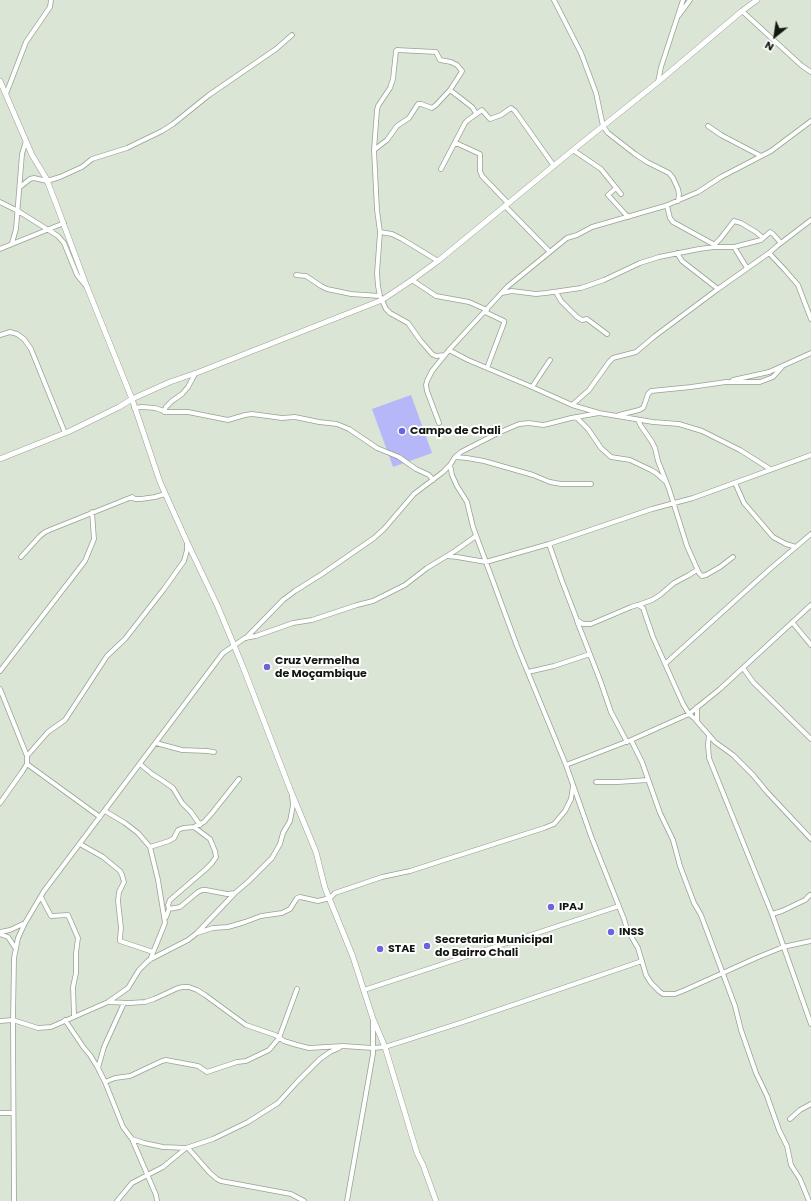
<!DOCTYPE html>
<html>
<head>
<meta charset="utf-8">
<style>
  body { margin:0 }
  #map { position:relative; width:811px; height:1201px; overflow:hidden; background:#dbe5d5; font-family:Poppins,sans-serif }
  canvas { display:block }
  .north { position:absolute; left:755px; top:16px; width:40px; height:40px; -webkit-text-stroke:3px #fff; paint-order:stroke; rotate:210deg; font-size:11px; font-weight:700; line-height:16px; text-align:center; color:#131711 }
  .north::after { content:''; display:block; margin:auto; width:14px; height:18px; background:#131711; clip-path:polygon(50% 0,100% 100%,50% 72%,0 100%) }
</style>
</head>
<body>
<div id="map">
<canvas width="811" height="1201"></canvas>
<div class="north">N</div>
</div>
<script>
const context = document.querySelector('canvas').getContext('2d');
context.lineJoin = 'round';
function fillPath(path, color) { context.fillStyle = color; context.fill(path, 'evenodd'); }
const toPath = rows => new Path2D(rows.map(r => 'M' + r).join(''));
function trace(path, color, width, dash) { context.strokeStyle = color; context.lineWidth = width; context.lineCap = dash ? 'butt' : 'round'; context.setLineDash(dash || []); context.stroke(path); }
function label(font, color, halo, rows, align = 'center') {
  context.font = font + ' Poppins,sans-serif'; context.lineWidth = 4; context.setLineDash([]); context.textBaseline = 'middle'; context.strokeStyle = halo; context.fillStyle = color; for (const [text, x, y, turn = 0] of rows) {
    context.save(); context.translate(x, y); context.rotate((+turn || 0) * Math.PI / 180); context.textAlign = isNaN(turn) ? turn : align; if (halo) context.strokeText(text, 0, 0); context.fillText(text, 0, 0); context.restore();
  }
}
const green = toPath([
  [411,395,432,453,393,467,372,409]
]);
const minor = toPath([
  [554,0,581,53,596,93,603,126,608,133,635,154,647,162,669,173,673,178,678,189,679,194,678,201],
  [742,11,802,66,811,72],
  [679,15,690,0],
  [658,82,661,67,683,0],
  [450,90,472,107,476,113],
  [6,94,26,42,50,7,51,0],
  [708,126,721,135,761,156],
  [456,143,480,154,480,171,482,176,508,203],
  [374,150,387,140,397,126,409,118,418,104,421,104,432,108,436,105,450,90,461,73,462,71,457,65,451,62,440,60,436,52,397,50,396,51,393,79,390,88,378,106,377,110,374,150,377,210,380,232,377,273,378,286,380,296,386,309,390,313,408,323,420,340,432,354,436,356,445,355,449,350,468,360,532,387,572,405,599,413],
  [573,150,601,169,621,194],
  [441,169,465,123,468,120,482,110,490,119,501,115,511,108,515,111,554,166],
  [20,187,30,179,34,178,47,181,60,177,82,167,92,159,127,148,162,131,173,124,209,95,276,49,292,35],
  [616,188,608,195,628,217],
  [0,202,18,211,58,236,64,243,77,275,86,286],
  [505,206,549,251],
  [667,206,670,218,673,222,713,244,714,247],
  [380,232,392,234,402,239,438,261],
  [12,243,16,229,22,154,26,141],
  [714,245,720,239,734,221,741,223,756,232,763,238],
  [734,247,747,268],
  [0,249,64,223],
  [677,253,682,261,718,289],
  [769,253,785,270,798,285,811,319],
  [296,275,306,276,321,286,327,289,351,294,380,296],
  [412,280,436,296,469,302,487,310],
  [556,292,561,301,577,317,582,320,587,319,607,334],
  [502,293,512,291,536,294,546,293,581,288,604,280,640,263,659,257,699,249,714,247,734,247,761,240,770,232,773,234,781,243],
  [485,312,504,321,504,323,487,368],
  [0,335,10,332,17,334,24,339,31,349,65,433],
  [449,350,507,287,567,238,577,235,592,227,665,206,698,192,721,177,771,151,811,121],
  [733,380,769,372,811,353],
  [532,387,550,360],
  [572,405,589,390,609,362,613,358,636,352,655,336,718,289,769,253,777,246,811,220],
  [134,408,142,407,155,408,167,412,188,412,228,420,245,415,252,414,282,418,295,417,319,422,337,424,349,429,377,448,399,457,416,469,429,475,433,480],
  [164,412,166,407,172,401,182,394,188,387,195,374],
  [619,415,639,410,643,408,645,403,648,394,651,391,691,387,726,382,760,382,773,377,782,367],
  [576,417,588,429,601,448,611,457,630,460,651,470,656,473,666,482],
  [638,420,641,426,652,442,655,448,658,461,669,489,687,546,699,573,702,576,706,575,720,567,733,557],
  [439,423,427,391,426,385,427,381,432,371,445,355],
  [455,457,467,458,484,461,533,475,550,482,561,484,591,484],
  [450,465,452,475,457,486,467,502,473,527,517,646,566,765],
  [735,483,744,503,773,537,786,544,796,547],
  [549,544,562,581,577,620,583,624,591,624,631,607,637,605,640,606,643,608,653,637,683,704,689,714,694,718,715,742,733,755,753,775,767,792,811,839],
  [447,556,457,557,486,562,549,544,652,509,693,498,811,455],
  [21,557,40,536,45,532,52,529,132,497,135,499,141,499,155,497,165,494],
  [638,605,652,600,660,595,674,583,689,575,697,570],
  [811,605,720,689,689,714,631,740,566,765,591,836,624,919,627,929,638,948,646,975,651,983,659,991,663,994,675,994,685,990,756,958,783,947,811,941],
  [577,621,600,680,611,712,627,742],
  [792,622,811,645],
  [246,638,283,600,295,591,322,574,374,538,384,529,414,494,443,472,450,465,455,457,461,452,498,433,519,424,529,423,543,425,548,424,571,418,599,413,653,422,679,424,702,431,740,450,770,469],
  [666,663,770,569,811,534],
  [743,668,753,682,811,739],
  [0,671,85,561,94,539,92,512],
  [528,672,554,666,590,654],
  [0,689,27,756,27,764,22,772,0,803],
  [697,721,697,707],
  [709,735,708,745,709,758,772,914,811,1024],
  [631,740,642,762,660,813,673,840,680,866,694,903,701,915,735,1006,741,1030,756,1073,767,1096,779,1130,787,1146,791,1165,800,1179,809,1201],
  [156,743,182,750,207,751,214,752],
  [27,756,48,732,65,720,107,656,125,639,164,589,184,561,187,550,187,542],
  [27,764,100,817],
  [140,764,152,774,163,781,173,788,182,803,191,812,200,825],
  [596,782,618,782,648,780],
  [105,811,125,823,138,833,150,847,158,880,165,923,150,960],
  [80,844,103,857,120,871,122,875,124,882,119,892,118,901,121,928,120,938,120,941,153,952],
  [150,847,169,841,174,838,178,830,183,828,194,827,204,822,212,813,239,779],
  [41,897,51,916,68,915,78,938,76,953,76,973,73,987,74,1016],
  [169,909,168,905,170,900,206,869,212,863,216,857,215,851,210,839,194,827],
  [772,914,782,911,805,900,810,895],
  [166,917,169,909,180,907,198,892,202,890,206,890,227,894,235,893],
  [0,932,10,930,25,923],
  [197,933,213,928,228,927,245,922,261,916,282,913,290,909,297,898,300,897,318,901,330,898,335,893,382,877,410,871,544,828,554,824,565,811,571,799,573,786],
  [0,934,8,937,16,949],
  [364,990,619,906],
  [108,1002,129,1003,145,1002,154,999,178,988,183,987,189,987,197,990,205,995,246,1025,275,1035,284,1041,297,1045,309,1048,343,1046,373,1048,385,1047,457,1024,642,961],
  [65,1020,84,1048,90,1055,98,1068,105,1082,123,1127,132,1139,156,1195,157,1201],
  [0,1021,13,1020,38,1028,51,1027,108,1002,128,988,139,970,149,960,188,940,197,933,235,893,249,881,272,858,280,844,283,833,290,821,293,805,292,796],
  [98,1068,104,1047,124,1003],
  [105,1082,115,1078,130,1076,162,1061,166,1060,198,1066,207,1072,237,1062,246,1061,269,1050,279,1038,297,989],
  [0,1113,13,1113],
  [790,1119,800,1110,811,1104],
  [132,1139,144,1143,163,1147,186,1148,213,1139,248,1122,278,1103,298,1081,320,1059,330,1052,339,1048],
  [188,1148,210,1173,217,1179,221,1181,291,1194,304,1201],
  [14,1201,13,1020,14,958,18,938,25,923,44,891,223,653,245,638,256,636,293,623,312,620,357,605,373,601,405,585,427,568,455,551,476,536],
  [117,1201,132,1183,163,1167,186,1148],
  [347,1201,373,1054,373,1020]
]);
const tertiary = toPath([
  [0,81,32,155,46,178,55,201,87,287,132,399,160,482,187,542,218,607,243,667,290,789,316,852,325,888,353,957,373,1019,385,1047,417,1153,423,1165,436,1201],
  [0,459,70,431,119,407,132,399,170,382,199,372,382,300,412,280,438,261,573,150,658,82,742,11,757,0]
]);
const markers = [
  [402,431,4,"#6c64de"],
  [267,667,4,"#6c64de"],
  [551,907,4,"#6c64de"],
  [611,932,4,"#6c64de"],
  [427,946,4,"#6c64de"],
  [380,949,4,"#6c64de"]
];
const poiNames = [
  ["Campo de Chali",410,431],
  ["Cruz Vermelha",275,661],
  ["de Moçambique",275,674],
  ["IPAJ",559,907],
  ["INSS",619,932],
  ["Secretaria Municipal",435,940],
  ["do Bairro Chali",435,953],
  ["STAE",388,949]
];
fillPath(green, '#b5b7f9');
trace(minor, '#98a293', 5.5);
trace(tertiary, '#98a293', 6);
trace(minor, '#fff', 4);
trace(tertiary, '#fff', 5);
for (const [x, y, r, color] of markers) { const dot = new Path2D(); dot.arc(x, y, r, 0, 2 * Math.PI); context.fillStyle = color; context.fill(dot); trace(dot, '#fff', 1.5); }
label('bold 11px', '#131711', '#fff', poiNames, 'left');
</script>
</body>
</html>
